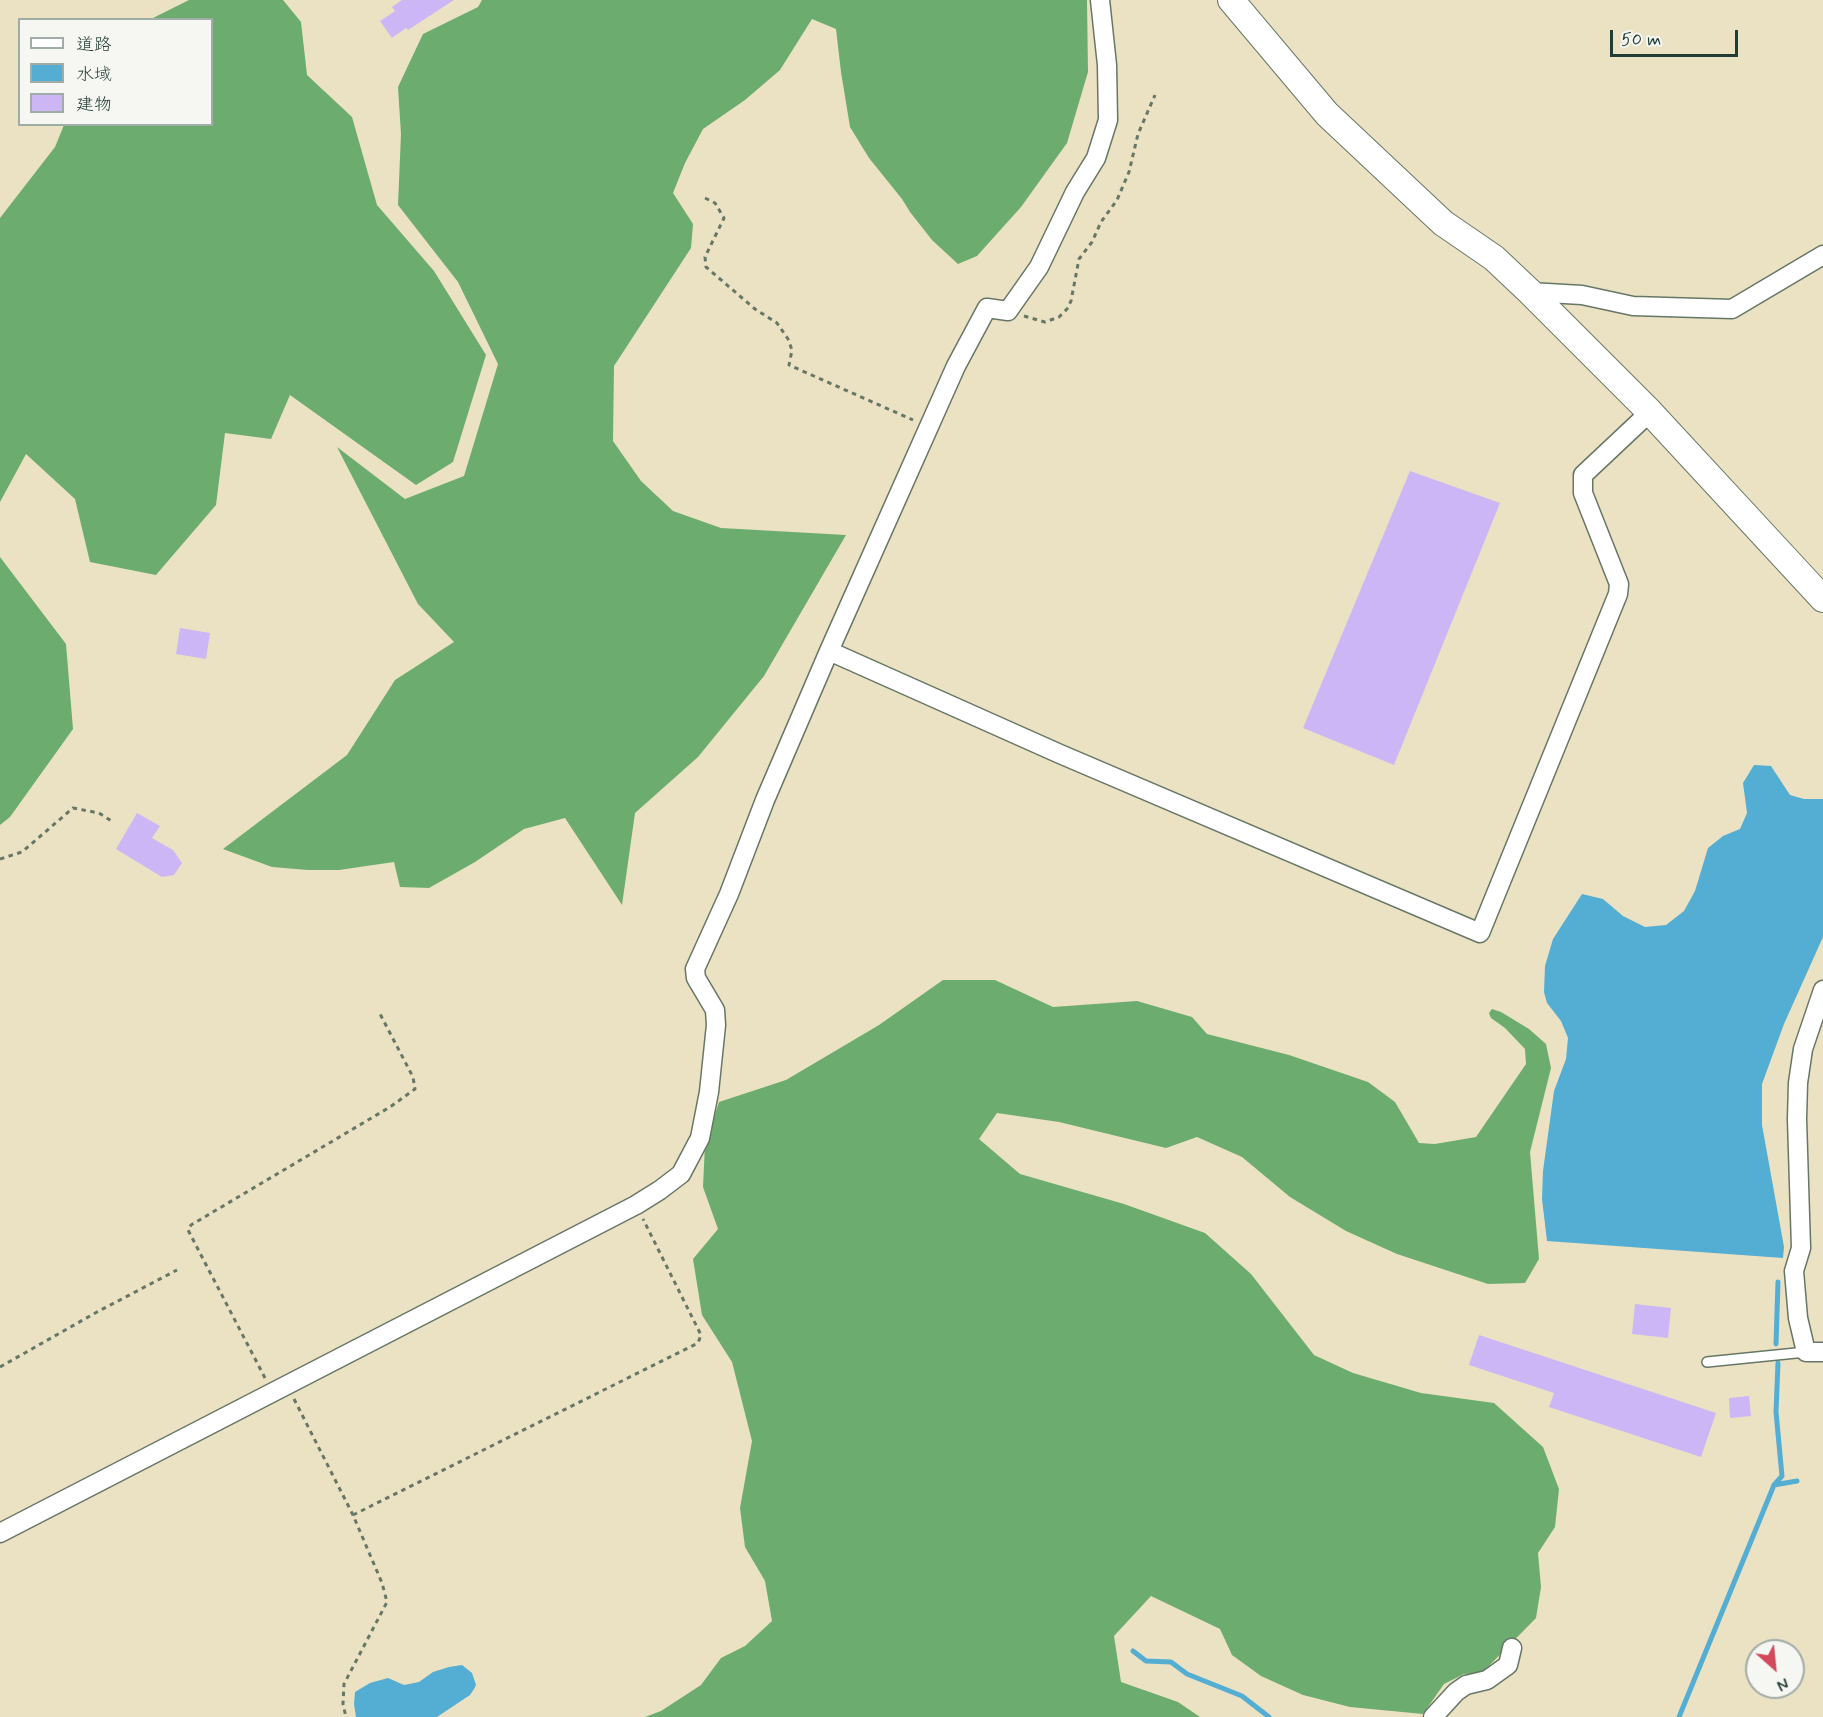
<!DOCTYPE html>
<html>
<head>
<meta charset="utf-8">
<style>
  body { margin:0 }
  #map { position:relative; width:1823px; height:1717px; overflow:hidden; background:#ebe2c3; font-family:Mynerve,"Klee One",sans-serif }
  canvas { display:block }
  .legend { position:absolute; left:18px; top:18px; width:195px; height:108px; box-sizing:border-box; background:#f6f6f2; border:2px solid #a0aca6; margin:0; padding:8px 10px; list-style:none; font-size:18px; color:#1f3d34 }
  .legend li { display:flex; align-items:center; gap:12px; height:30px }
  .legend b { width:30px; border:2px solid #a0aca6 }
  .north { position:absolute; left:1745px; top:1639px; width:60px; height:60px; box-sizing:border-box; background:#f6f6f2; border:2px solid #a0aca6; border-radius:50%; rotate:153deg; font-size:16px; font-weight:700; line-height:24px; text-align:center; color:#1f3d34 }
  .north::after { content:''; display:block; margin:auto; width:21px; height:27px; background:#d1495b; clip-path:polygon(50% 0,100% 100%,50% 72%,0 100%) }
  .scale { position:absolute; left:1610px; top:30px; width:128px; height:27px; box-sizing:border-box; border:3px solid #1f3d34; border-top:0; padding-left:8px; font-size:18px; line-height:21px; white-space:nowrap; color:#1f3d34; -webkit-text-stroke:4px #f6f6f2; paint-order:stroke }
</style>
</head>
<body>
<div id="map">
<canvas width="1823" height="1717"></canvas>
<ul class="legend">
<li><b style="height:8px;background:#fff"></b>道路</li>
<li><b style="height:16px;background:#54add2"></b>水域</li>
<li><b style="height:16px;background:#ccb6f6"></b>建物</li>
</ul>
<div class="north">N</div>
<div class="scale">50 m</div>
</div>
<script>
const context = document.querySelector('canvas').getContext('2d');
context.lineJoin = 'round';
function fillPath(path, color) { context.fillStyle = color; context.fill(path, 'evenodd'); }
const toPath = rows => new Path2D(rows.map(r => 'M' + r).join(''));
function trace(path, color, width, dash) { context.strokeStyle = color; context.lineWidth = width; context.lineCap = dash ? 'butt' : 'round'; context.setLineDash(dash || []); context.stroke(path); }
const forest = toPath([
  [189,0,283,0,301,22,307,75,352,117,377,205,434,271,486,355,453,462,416,485,290,395,271,439,225,433,216,505,156,575,90,562,75,499,26,454,0,502,0,218,55,147,64,125,212,124,212,20,151,19],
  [482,0,1087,0,1088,72,1067,143,1021,207,977,256,958,264,932,240,910,212,902,199,869,158,850,127,841,72,836,29,812,19,780,70,745,100,703,129,685,163,673,193,693,224,691,248,614,366,613,441,641,481,673,511,721,528,846,535,764,676,698,757,635,813,622,905,565,818,524,829,475,862,429,888,400,887,394,862,339,870,308,870,272,867,223,849,347,755,395,680,454,642,418,604,337,447,405,499,464,476,498,364,458,282,398,205,401,134,398,87,423,34,478,7],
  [0,557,66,644,73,729,10,817,0,825],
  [943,980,995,980,1053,1007,1137,1001,1192,1017,1207,1034,1289,1055,1368,1082,1395,1102,1419,1143,1435,1144,1476,1137,1526,1064,1525,1049,1505,1028,1491,1018,1489,1013,1492,1009,1501,1012,1529,1029,1546,1044,1551,1068,1530,1152,1539,1259,1525,1283,1488,1284,1397,1254,1346,1231,1290,1197,1242,1157,1197,1137,1166,1148,1059,1122,997,1113,979,1139,1020,1174,1124,1204,1205,1233,1251,1274,1314,1355,1353,1373,1421,1393,1494,1403,1543,1447,1559,1489,1555,1527,1538,1553,1541,1587,1536,1618,1482,1673,1464,1674,1444,1684,1423,1714,1350,1707,1303,1695,1261,1676,1232,1655,1220,1629,1151,1596,1114,1636,1121,1682,1178,1702,1200,1717,645,1717,661,1711,701,1685,721,1658,745,1646,772,1621,765,1581,745,1547,740,1508,752,1441,732,1362,702,1315,693,1259,718,1229,703,1187,705,1144,719,1102,786,1080,879,1025]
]);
const water = toPath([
  [1754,765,1771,766,1790,795,1804,799,1823,799,1823,937,1784,1024,1762,1084,1762,1125,1784,1247,1783,1258,1547,1241,1542,1199,1543,1171,1554,1091,1566,1059,1568,1038,1561,1021,1547,1003,1544,992,1545,966,1553,939,1582,894,1603,899,1623,916,1645,927,1666,925,1684,911,1695,891,1708,848,1723,836,1740,829,1747,813,1743,783],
  [462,1665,472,1673,476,1685,474,1689,470,1695,437,1717,356,1717,354,1704,355,1692,370,1683,388,1678,404,1685,419,1682,433,1672,449,1667]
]);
const stream = toPath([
  [1776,1344,1778,1282],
  [1774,1485,1782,1476,1776,1412,1778,1363],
  [1133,1651,1146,1661,1171,1662,1187,1674,1242,1696,1269,1717],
  [1679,1717,1774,1485,1797,1481]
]);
const building = toPath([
  [402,0,454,0,408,30,406,28,392,38,380,21,395,11,392,7],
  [1410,471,1500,503,1394,765,1303,728],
  [180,628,210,633,206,659,176,654],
  [137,813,160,826,152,838,173,850,182,863,174,875,162,877,116,849],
  [1635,1304,1671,1308,1668,1338,1632,1334],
  [1479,1335,1716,1413,1701,1457,1549,1407,1554,1393,1469,1365],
  [1749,1396,1751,1416,1730,1418,1729,1398]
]);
const path = toPath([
  [705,198,715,203,724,218,705,257,706,267,755,309,777,323,788,339,792,350,789,365,913,420],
  [1024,316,1045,322,1059,317,1067,309,1071,301,1079,259,1092,242,1101,222,1117,200,1129,172,1138,134,1155,95],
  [0,859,22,852,73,808,99,813,113,822],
  [0,1367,97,1312,177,1270],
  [265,1378,188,1230,191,1225,390,1107,415,1089,413,1077,379,1012],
  [294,1399,353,1515,382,1583,387,1602,344,1684,343,1704,346,1717],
  [353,1515,698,1343,701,1335,643,1219]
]);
const lane = toPath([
  [1707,1362,1806,1352]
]);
const street = toPath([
  [1530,292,1582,295,1633,306,1732,309,1823,255],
  [829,651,1060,754,1480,933,1618,594,1619,584,1583,493,1583,475,1650,412],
  [1823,990,1803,1049,1798,1083,1797,1119,1801,1248,1794,1271,1798,1318,1806,1352,1823,1352],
  [0,1533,636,1205,660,1190,681,1174,700,1138,709,1092,716,1025,715,1010,696,978,695,969,729,894,765,800,829,651,956,366,987,308,1008,311,1039,267,1075,192,1096,158,1108,120,1107,65,1100,0],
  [1433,1717,1456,1692,1466,1685,1487,1680,1508,1665,1512,1648]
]);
const secondary = toPath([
  [1231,0,1327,114,1443,223,1494,258,1530,292,1650,412,1823,599]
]);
fillPath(forest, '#6cac6e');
fillPath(water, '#54add2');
trace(stream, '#54add2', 5);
fillPath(building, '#ccb6f6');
trace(lane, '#676', 12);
trace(street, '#676', 21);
trace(secondary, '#676', 28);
trace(path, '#676', 3, [4.5, 4.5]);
trace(lane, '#fff', 9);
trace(street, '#fff', 18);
trace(secondary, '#fff', 26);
</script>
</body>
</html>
